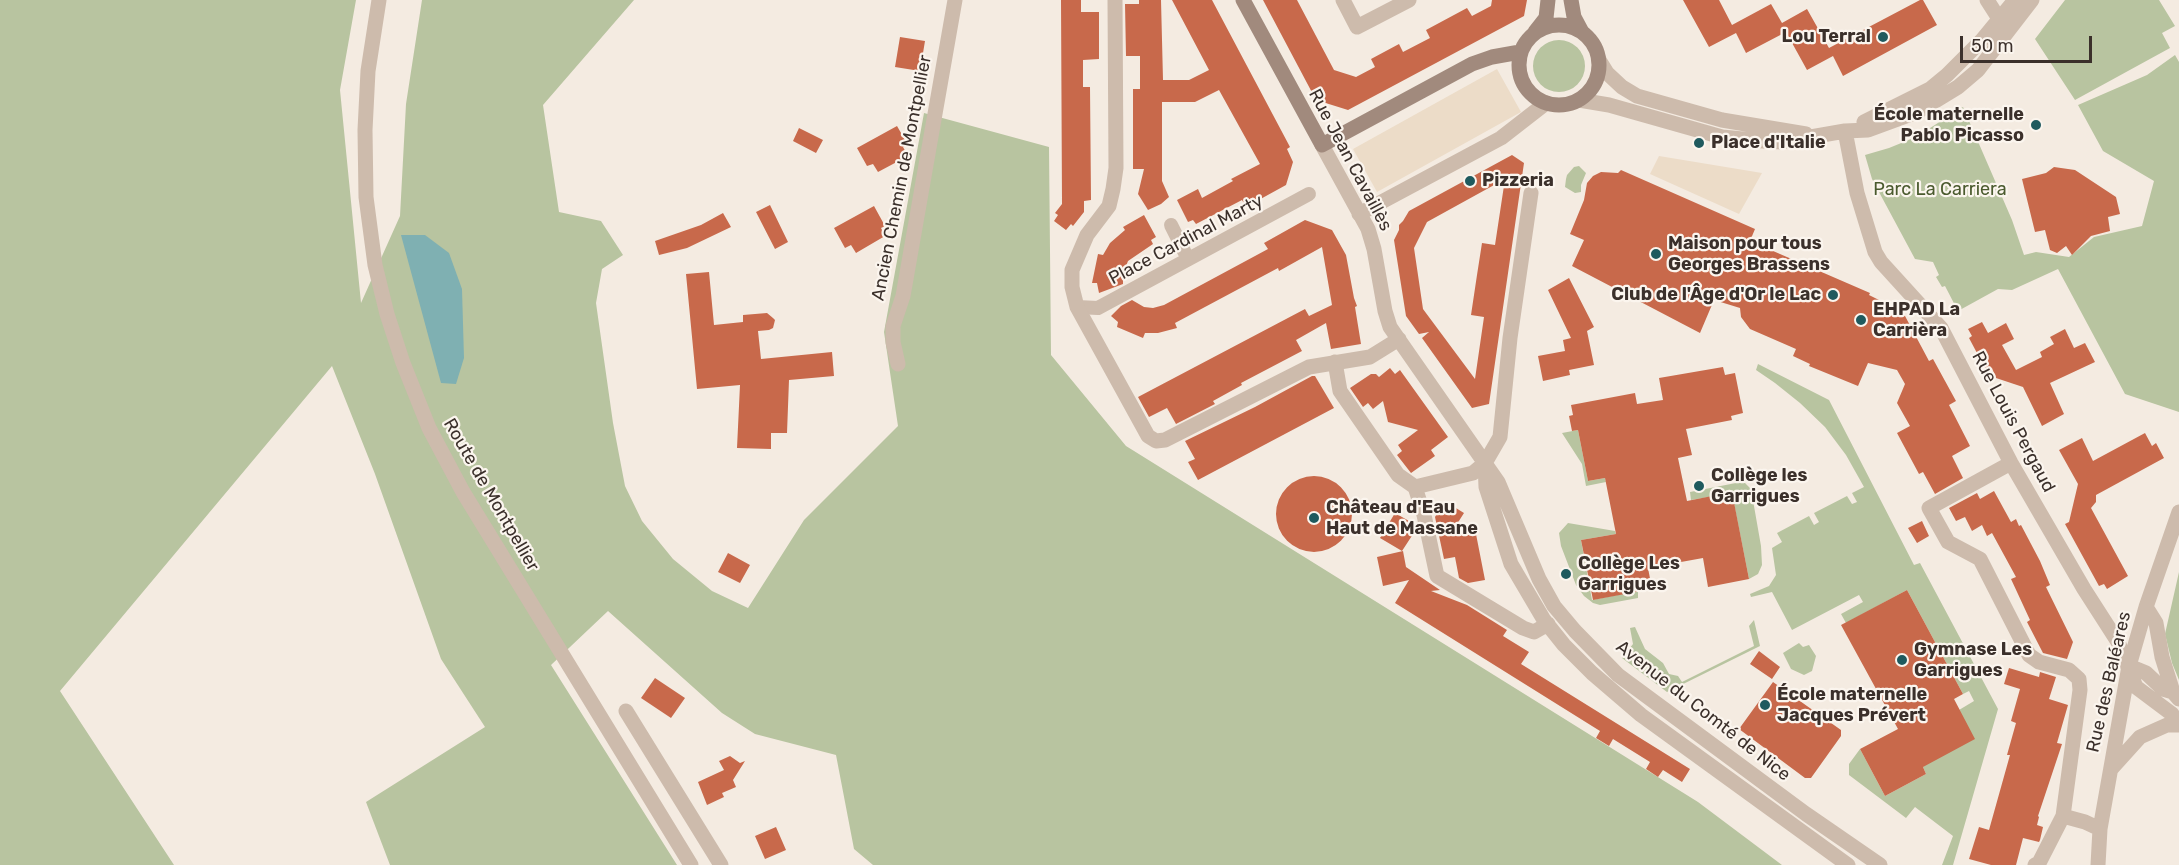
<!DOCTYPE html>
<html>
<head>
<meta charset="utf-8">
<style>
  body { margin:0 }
  #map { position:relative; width:2179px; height:865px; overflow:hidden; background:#f4ebe1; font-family:Rubik,sans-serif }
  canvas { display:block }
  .scale { position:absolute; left:1960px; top:36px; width:132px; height:27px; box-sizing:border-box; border:3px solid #3b302b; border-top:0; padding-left:8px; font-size:18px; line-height:21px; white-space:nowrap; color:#3b302b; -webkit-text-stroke:4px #fbf5ee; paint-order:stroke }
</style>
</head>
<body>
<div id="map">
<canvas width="2179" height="865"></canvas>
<div class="scale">50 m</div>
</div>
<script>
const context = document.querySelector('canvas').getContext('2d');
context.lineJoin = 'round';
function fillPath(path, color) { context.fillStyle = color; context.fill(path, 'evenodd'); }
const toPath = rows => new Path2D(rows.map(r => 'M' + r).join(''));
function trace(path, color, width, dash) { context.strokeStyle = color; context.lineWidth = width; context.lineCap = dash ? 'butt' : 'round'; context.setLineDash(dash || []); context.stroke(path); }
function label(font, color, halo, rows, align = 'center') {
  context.font = font + ' Rubik,sans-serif'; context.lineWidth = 4.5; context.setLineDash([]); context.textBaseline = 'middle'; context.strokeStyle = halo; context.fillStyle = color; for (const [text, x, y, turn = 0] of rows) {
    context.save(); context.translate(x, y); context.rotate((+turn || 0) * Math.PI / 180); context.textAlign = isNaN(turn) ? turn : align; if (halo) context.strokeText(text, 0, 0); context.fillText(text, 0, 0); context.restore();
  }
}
const green = toPath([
  [0,0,356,0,340,90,361,303,400,216,406,104,422,0,634,0,543,105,559,212,601,221,623,255,602,269,596,303,613,423,625,486,642,521,673,559,712,591,748,608,804,520,898,426,884,332,924,113,1049,147,1051,355,1126,446,1698,802,1782,865,873,865,854,849,836,755,755,734,722,713,608,611,551,665,677,865,390,865,366,802,485,727,441,659,375,474,332,366,60,691,174,865,0,865],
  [2065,0,2159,0,2175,26,2162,33,2170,48,2075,100,2035,39],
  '1533 66a26 26 0 1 1 52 0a26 26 0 1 1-52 0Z',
  [2175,55,2179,62,2179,412,2125,394,2058,269,2012,290,1998,289,1958,311,1945,286,1942,287,1936,277,1939,275,1933,262,1915,259,1872,179,1865,155,1889,148,1916,137,1963,107,2012,220,2024,255,2036,252,2069,257,2094,237,2142,226,2154,181,2103,151,2078,105,2147,75],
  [1579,166,1586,173,1581,185,1581,192,1575,193,1565,187,1566,179,1567,175,1574,167],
  [1758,364,1829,400,1914,565,1920,563,1998,709,1953,865,1942,865,1953,836,1915,807,1906,818,1849,775,1849,764,1860,749,1885,796,1926,774,1923,767,1959,710,1974,701,1969,691,1963,694,1907,590,1846,623,1841,614,1863,602,1859,595,1792,630,1772,592,1751,597,1750,594,1769,586,1776,575,1772,548,1782,542,1777,533,1809,516,1814,525,1819,522,1814,513,1847,496,1852,504,1857,502,1852,493,1864,487,1846,455,1825,427,1800,403,1775,383,1756,370],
  [1578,430,1588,481,1605,478,1606,482,1586,486,1582,464,1562,433],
  [1741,482,1745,483,1751,489,1761,546,1762,565,1758,574,1749,579,1732,493,1691,500,1690,492],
  [1568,523,1615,531,1616,534,1581,540,1592,600,1638,591,1638,598,1600,605,1593,603,1584,596,1576,585,1561,546,1559,533],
  [2179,572,2179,680,2172,663,2165,634],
  [1754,620,1760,646,1667,692,1622,658,1633,644,1630,628,1635,627,1645,649,1663,663,1669,674,1678,676,1682,682,1754,646,1749,626],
  [1799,643,1803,647,1809,645,1816,656,1812,671,1804,675,1791,669,1783,653]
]);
const plaza = toPath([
  [1497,69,1521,112,1377,192,1353,149],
  [1659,156,1762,173,1739,214,1650,174]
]);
const water = toPath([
  [401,235,425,235,449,253,462,289,464,358,456,384,441,383]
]);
const building = toPath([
  [1061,0,1081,0,1081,12,1099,12,1099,59,1083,60,1083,87,1090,87,1091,200,1084,201,1084,212,1073,226,1071,224,1066,230,1054,221,1058,215,1055,213,1062,204],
  [1139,0,1161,0,1163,80,1189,80,1209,70,1172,0,1212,0,1290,147,1287,149,1293,162,1286,185,1246,207,1242,200,1196,224,1193,220,1188,222,1177,200,1198,189,1202,198,1233,181,1231,179,1260,164,1219,90,1195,102,1162,102,1162,181,1169,197,1161,204,1148,210,1138,194,1144,169,1133,169,1133,89,1140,89,1140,56,1126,56,1125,4,1139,4],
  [1263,0,1297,0,1334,70,1356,77,1375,67,1371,59,1399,44,1403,52,1430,38,1426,30,1467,8,1472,16,1491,6,1492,0,1527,0,1524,16,1348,110,1316,100],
  [1683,0,1719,0,1732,25,1771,4,1782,23,1807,9,1829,48,1920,0,1923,0,1937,25,1843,76,1833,56,1807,70,1786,32,1746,53,1736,33,1709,47],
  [900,37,925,41,920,71,895,67],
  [897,126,908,145,903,147,908,156,878,172,873,164,867,166,857,148],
  [799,128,823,140,816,153,793,141],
  [1512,155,1524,163,1489,404,1472,408,1422,338,1429,332,1419,334,1406,316,1394,240,1399,230,1399,225,1403,221,1409,211],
  [1505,179,1495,245,1482,243,1477,275,1471,315,1484,317,1475,379,1423,309,1414,248,1427,222],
  [2054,167,2075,170,2116,197,2120,214,2108,217,2110,231,2091,236,2072,255,2066,246,2057,253,2050,250,2045,230,2035,232,2022,179,2046,173],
  [1621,170,1755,229,1750,241,1870,293,1869,295,1885,303,1884,306,1905,316,1929,361,1933,359,1956,401,1949,405,1970,446,1952,456,1963,478,1935,494,1923,472,1919,474,1897,433,1910,426,1897,403,1905,384,1897,370,1868,363,1858,386,1809,366,1810,364,1793,356,1796,349,1750,329,1741,317,1740,308,1714,300,1700,333,1572,266,1584,240,1570,234,1584,200,1587,183,1593,176,1601,172,1618,173],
  [770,205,788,242,775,249,756,212],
  [874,206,885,226,881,228,885,236,856,253,851,245,845,248,834,228],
  [723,213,731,227,687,248,659,255,655,241,701,225],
  [1144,215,1156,237,1151,240,1153,244,1128,261,1123,274,1123,284,1099,293,1097,283,1092,283,1098,254,1103,255,1110,243,1125,230,1123,227],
  [1305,220,1332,230,1346,255,1354,298,1357,306,1355,307,1361,344,1331,349,1326,323,1296,340,1302,351,1241,383,1242,385,1213,401,1215,404,1176,424,1167,408,1149,417,1138,397,1305,309,1309,316,1332,305,1322,247,1279,271,1278,268,1175,323,1177,328,1158,333,1145,333,1143,338,1117,327,1118,322,1111,316,1121,306,1132,300,1144,307,1153,308,1164,305,1268,249,1264,243],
  [709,272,714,325,743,322,743,315,767,313,773,318,775,320,773,328,769,330,758,331,761,359,832,352,834,376,789,380,787,433,771,433,771,449,737,448,740,385,697,389,686,274],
  [1569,278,1594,327,1587,331,1594,365,1569,370,1570,375,1543,381,1538,356,1565,351,1563,340,1571,338,1548,290],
  [1982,322,1988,333,2006,323,2014,339,2002,345,2016,370,2042,357,2040,352,2054,344,2050,337,2065,329,2074,348,2085,343,2095,362,2050,383,2064,414,2042,426,2023,387,1996,378,1992,368,1986,370,1969,338,1972,336,1968,329],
  [1723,367,1725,375,1735,373,1743,413,1731,416,1732,420,1686,429,1692,455,1678,458,1687,501,1732,492,1749,579,1708,587,1703,558,1648,568,1652,589,1593,600,1581,540,1616,534,1605,478,1588,481,1578,430,1572,431,1569,416,1573,415,1571,405,1635,393,1637,404,1663,400,1659,378],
  [1390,368,1395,374,1400,370,1448,437,1431,450,1435,456,1411,473,1397,455,1402,451,1398,445,1418,430,1388,422,1383,401,1373,409,1368,403,1363,407,1350,388,1371,374,1376,374,1379,377],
  [1312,376,1315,376,1334,408,1198,480,1188,462,1195,459,1185,441,1255,407],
  [2145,433,2152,446,2156,443,2164,458,2096,495,2096,502,2091,508,2128,576,2107,589,2104,584,2099,586,2065,524,2069,522,2078,484,2059,450,2082,438,2093,461],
  '1276 514a38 38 0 1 1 76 0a38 38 0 1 1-76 0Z',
  [1994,491,2011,522,2016,519,2019,526,2021,525,2040,561,2050,585,2046,587,2073,642,2067,659,2043,653,2027,622,2030,620,2011,579,2016,577,1992,533,1987,536,1982,525,1972,531,1965,517,1956,521,1949,508,1977,493,1980,499],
  [1443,503,1449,507,1451,505,1464,513,1450,535,1475,529,1485,580,1468,583,1459,578,1455,557,1444,559,1435,517],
  [1395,513,1416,525,1417,528,1402,551,1380,538],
  [1922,521,1929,536,1917,543,1908,528],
  [1403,551,1406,567,1440,590,1431,591,1467,605,1507,630,1503,636,1529,652,1521,664,1690,769,1682,782,1663,770,1658,777,1646,769,1650,762,1613,739,1609,746,1596,738,1600,731,1395,603,1409,580,1383,586,1377,557],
  [728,553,750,565,740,583,718,572],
  [1907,590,1963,694,1954,699,1975,739,1923,767,1926,774,1885,796,1860,749,1898,729,1841,625],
  [1759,651,1780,667,1772,679,1750,664],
  [2009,668,2039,677,2040,672,2056,677,2049,699,2068,705,2057,743,2062,744,2038,816,2039,817,2037,825,2043,827,2040,840,2039,842,2023,838,2016,865,1991,865,1969,859,1979,827,1989,830,2010,755,2007,755,2016,723,2011,721,2020,689,2004,684],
  [655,678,685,698,671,718,641,698],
  [1773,682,1841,730,1841,736,1811,778,1805,778,1739,729],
  [730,756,740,763,745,761,733,780,736,787,722,793,724,797,707,805,698,782,724,770,719,761],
  [776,827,786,850,765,859,755,836]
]);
const pedestrian = toPath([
  [1171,225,1188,259],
  [1077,307,1098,308,1309,194]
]);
const minor = toPath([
  [1115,0,1116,168,1113,189,1109,206,1087,235,1072,270,1072,287,1077,307,1148,436,1156,441,1165,440,1309,367,1370,357,1399,339],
  [1343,0,1357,27,1409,0],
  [1987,0,2003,25],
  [1599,60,1607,73,1622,87,1637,96,1722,120,1806,134],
  [1579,100,1609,105,1722,137,1763,141,1782,142,1845,131,1868,130,1917,112,1958,87,1978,70,2032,0],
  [1864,122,1930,89,1947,75,1982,40,2015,0],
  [1845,131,1857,193,1875,252,1881,262,1941,328,2011,463,2084,589,2118,642,2136,687,2172,714,2179,724],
  [1322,145,1368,229,1374,249,1385,311,1390,327,1498,482,1539,579,1554,606,1575,631,1618,675,1806,814,1880,865],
  [1531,193,1510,338,1500,437,1485,463,1486,487,1511,564,1544,620,1564,645,1592,673,1641,715,1848,865],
  [1359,214,1501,138,1546,103],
  [1335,362,1340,391,1398,475,1415,487,1424,515,1437,576,1523,628,1534,632,1548,624],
  [898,364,893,342,893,326,903,296,955,0],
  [2011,463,1929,508,1948,542,1980,559,2029,655,2039,662,2069,670,2079,679,2080,690,2063,816,2039,863,2035,865],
  [1415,487,1473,473,1485,463],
  [2146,607,2156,623,2162,657,2173,692,2179,699],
  [2129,666,2146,673,2163,689,2173,692],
  [626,711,721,865],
  [2112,768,2140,737,2167,725,2179,725],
  [2063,816,2085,822,2100,829],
  [2098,865,2100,829,2129,666,2146,607,2179,512]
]);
const tertiary = toPath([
  [379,0,368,71,365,130,366,197,375,265,387,314,403,363,429,428,463,492,691,865]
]);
const secondary = toPath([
  [1243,0,1322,145,1472,64,1492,57,1520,52],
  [1571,0,1574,17,1582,32],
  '1519 65a40 40 0 1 1 80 0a40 40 0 1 1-80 0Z',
  [1535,32,1546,18,1548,0]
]);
const markers = [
  [1883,37,6,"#1f5a5e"],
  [2036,125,6,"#1f5a5e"],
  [1699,143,6,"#1f5a5e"],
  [1470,181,6,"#1f5a5e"],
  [1656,254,6,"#1f5a5e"],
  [1833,295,6,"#1f5a5e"],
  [1861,320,6,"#1f5a5e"],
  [1699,486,6,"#1f5a5e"],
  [1314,518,6,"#1f5a5e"],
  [1566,574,6,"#1f5a5e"],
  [1902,660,6,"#1f5a5e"],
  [1765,705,6,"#1f5a5e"]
];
const poiNames = [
  ["Lou Terral",1871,37,"right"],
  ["École maternelle",2024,115,"right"],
  ["Pablo Picasso",2024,136,"right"],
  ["Place d'Italie",1711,143],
  ["Pizzeria",1482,181],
  ["Maison pour tous",1668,244],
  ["Georges Brassens",1668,265],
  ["Club de l'Âge d'Or le Lac",1821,295,"right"],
  ["EHPAD La",1873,310],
  ["Carrièra",1873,331],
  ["Collège les",1711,476],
  ["Garrigues",1711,497],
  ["Château d'Eau",1326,508],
  ["Haut de Massane",1326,529],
  ["Collège Les",1578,564],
  ["Garrigues",1578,585],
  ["Gymnase Les",1914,650],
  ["Garrigues",1914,671],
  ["École maternelle",1777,695],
  ["Jacques Prévert",1777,716]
];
const streetNames = [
  ["Rue Jean Cavaillès",1350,160,62],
  ["Ancien Chemin de Montpellier",902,178,-79],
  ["Place Cardinal Marty",1186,240,-28],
  ["Rue Louis Pergaud",2013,422,62],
  ["Route de Montpellier",491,495,60],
  ["Rue des Baléares",2109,682,-77],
  ["Avenue du Comté de Nice",1703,711,38]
];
const parkNames = [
  ["Parc La Carriera",1940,190]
];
fillPath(green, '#b8c4a0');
fillPath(plaza, '#ecdcc8');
fillPath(water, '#7fb0b2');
fillPath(building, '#c8694b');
trace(pedestrian, '#cdbbac', 14);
trace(minor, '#cdbbac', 15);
trace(tertiary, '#cdbbac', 15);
trace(secondary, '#a18a7d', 15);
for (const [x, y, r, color] of markers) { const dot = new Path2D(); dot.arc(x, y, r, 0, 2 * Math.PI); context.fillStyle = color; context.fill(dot); trace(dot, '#fbf5ee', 2); }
label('bold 18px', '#3b302b', '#fbf5ee', poiNames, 'left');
label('18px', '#3b302b', '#fbf5ee', streetNames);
label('18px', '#4a5a2e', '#fbf5ee', parkNames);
</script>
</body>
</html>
